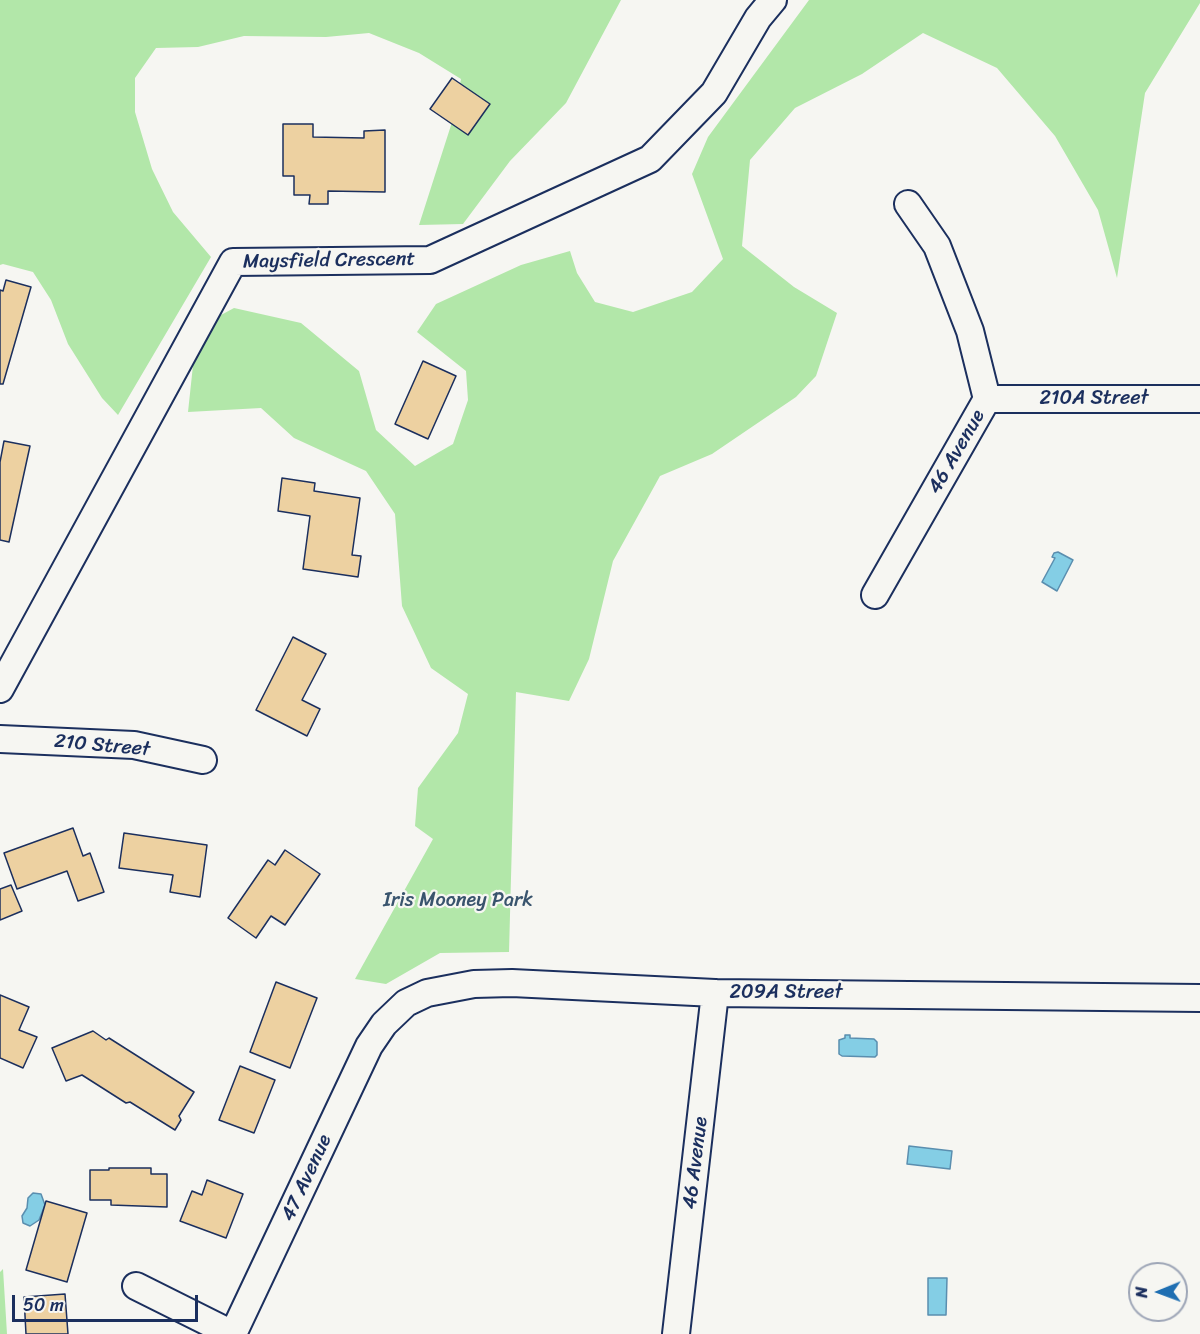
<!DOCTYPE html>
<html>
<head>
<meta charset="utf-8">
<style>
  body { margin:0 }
  #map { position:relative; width:1200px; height:1334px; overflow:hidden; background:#f6f6f2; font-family:Sriracha,sans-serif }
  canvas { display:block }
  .north { position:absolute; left:1128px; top:1262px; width:60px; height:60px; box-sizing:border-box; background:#f6f6f2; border:2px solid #9ea6b7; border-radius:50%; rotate:269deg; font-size:16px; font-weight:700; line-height:24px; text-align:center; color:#1b2f5e }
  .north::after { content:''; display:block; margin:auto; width:21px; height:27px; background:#1f6fb2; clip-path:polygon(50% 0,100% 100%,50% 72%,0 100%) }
  .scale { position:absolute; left:12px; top:1295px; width:186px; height:27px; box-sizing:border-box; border:3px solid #1b2f5e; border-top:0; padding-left:8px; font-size:18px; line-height:21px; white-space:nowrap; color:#1b2f5e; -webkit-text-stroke:4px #f6f6f2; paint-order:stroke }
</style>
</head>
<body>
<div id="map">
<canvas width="1200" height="1334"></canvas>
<div class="north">N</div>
<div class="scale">50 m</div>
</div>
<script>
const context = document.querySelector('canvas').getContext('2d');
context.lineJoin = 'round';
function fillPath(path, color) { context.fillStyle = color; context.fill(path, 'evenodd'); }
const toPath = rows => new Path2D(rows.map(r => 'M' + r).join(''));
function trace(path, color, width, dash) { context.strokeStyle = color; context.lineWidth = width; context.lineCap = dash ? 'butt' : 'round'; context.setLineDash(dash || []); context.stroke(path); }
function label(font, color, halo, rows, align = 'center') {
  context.font = font + ' Sriracha,sans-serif'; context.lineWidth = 4.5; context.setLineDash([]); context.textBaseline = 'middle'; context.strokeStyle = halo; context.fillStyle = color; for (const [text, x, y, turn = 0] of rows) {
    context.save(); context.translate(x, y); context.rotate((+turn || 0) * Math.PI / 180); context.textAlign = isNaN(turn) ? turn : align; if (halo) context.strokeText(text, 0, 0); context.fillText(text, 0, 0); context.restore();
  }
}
const green = toPath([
  [0,0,621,0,566,103,510,161,463,224,419,225,453,119,461,79,419,53,369,33,326,37,244,36,198,47,156,48,135,78,135,112,152,169,173,212,211,257,118,415,102,398,68,344,51,300,33,272,3,264,0,265],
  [809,0,1200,0,1200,3,1145,93,1117,278,1098,210,1055,136,997,68,923,33,862,74,795,108,750,160,742,246,794,287,837,313,816,376,796,397,712,454,660,476,613,561,589,659,569,701,516,692,509,952,440,953,386,984,355,979,433,839,415,826,418,788,458,733,468,694,431,668,402,606,395,514,366,471,294,438,261,408,188,412,197,328,234,308,301,323,359,371,376,430,415,466,453,444,468,400,466,371,417,332,436,304,521,265,570,251,577,273,595,302,633,312,692,292,723,259,692,174,708,137],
  [3,1269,7,1334,0,1334,0,1272]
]);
const water = toPath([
  [1058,552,1073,560,1057,591,1042,582,1055,558,1052,557,1054,553,1058,552],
  [845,1035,850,1035,850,1038,874,1039,877,1042,877,1055,875,1057,842,1056,839,1054,839,1040,845,1038,845,1035],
  [909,1146,952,1151,950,1169,907,1164,909,1146],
  [33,1193,41,1194,45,1205,39,1220,30,1226,23,1223,22,1216,27,1208,28,1198,33,1193],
  [928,1278,947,1278,946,1315,928,1315,928,1278]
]);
const building = toPath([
  [452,78,490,104,468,135,430,109,452,78],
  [283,124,313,124,313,137,364,138,364,131,385,130,385,192,328,191,328,204,309,204,310,195,294,195,294,176,283,176,283,124],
  [6,280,31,287,3,384,0,384,0,290,3,291,6,280],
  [423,361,456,376,428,439,395,424,423,361],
  [4,441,30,446,9,542,0,540,0,462,4,441],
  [282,478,315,483,314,491,360,498,352,555,361,556,358,577,303,569,310,516,278,511,282,478],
  [293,637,326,654,302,700,320,709,307,736,256,710,293,637],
  [73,828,83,856,90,853,104,892,78,901,67,871,17,889,4,853,73,828],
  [124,833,207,845,200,897,170,892,173,875,119,868,124,833],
  [285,850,320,874,285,925,271,916,256,938,228,918,268,860,275,865,285,850],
  [11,885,22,911,0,920,0,889,11,885],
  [276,982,317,998,290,1068,250,1052,276,982],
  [0,995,29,1007,19,1030,37,1037,23,1068,0,1058,0,995],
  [93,1031,106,1040,109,1038,194,1092,179,1116,181,1120,175,1130,130,1102,126,1103,82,1075,66,1081,52,1048,93,1031],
  [240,1066,275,1080,254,1133,219,1120,240,1066],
  [109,1168,151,1168,151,1174,167,1174,167,1207,111,1205,111,1200,90,1200,90,1170,109,1170,109,1168],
  [207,1180,243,1194,226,1238,180,1221,192,1191,202,1195,207,1180],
  [46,1201,87,1213,67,1282,26,1270,46,1201],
  [65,1294,68,1334,26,1334,24,1297,65,1294]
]);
const minor = toPath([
  [987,399,1200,399],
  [875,595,987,399,970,331,937,246,908,204],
  [0,689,233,262,430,260,650,159,714,93,758,18,773,0],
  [0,739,134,745,203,760],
  [136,1286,232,1334],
  [233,1334,369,1046,384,1024,406,1003,427,993,474,984,512,983,715,993,1200,998],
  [676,1334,715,993]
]);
const streetNames = [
  ["Maysfield Crescent",329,261,-1],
  ["210A Street",1094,399],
  ["46 Avenue",957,452,-60],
  ["210 Street",102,746,5],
  ["209A Street",786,993],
  ["46 Avenue",696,1163,-83],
  ["47 Avenue",307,1178,-65]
];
const parkNames = [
  ["Iris Mooney Park",458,901]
];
fillPath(green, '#b2e7a9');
fillPath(water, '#84cee5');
trace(water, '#5a8eaf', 1.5);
fillPath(building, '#edd1a1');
trace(building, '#1b2f5e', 1.5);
trace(minor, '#1b2f5e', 30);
trace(minor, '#f6f6f2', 26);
label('20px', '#1b2f5e', '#f6f6f2', streetNames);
label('20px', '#39546d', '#f6f6f2', parkNames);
</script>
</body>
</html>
